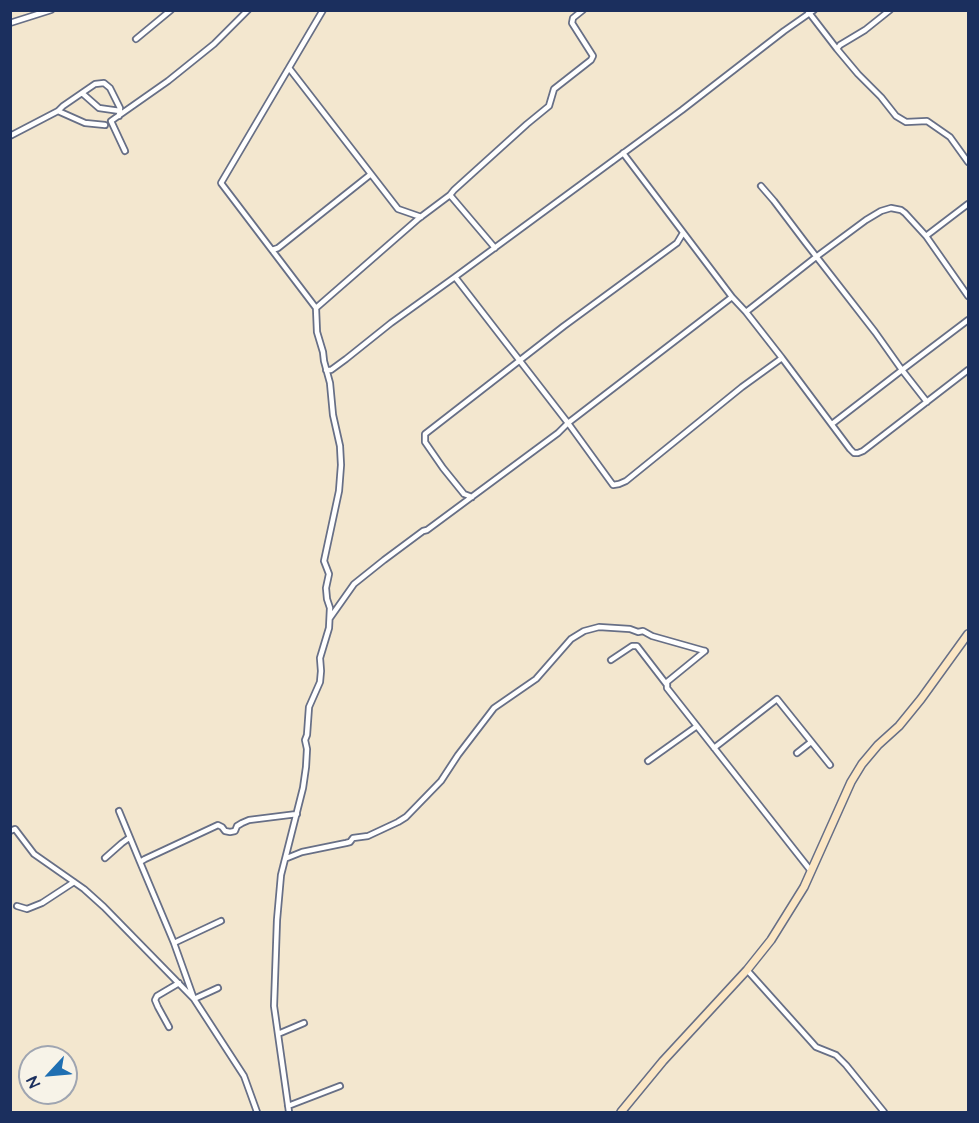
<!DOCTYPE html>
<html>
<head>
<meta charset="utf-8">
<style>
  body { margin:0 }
  #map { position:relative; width:979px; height:1123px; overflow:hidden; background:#f3e7cf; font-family:"Architects Daughter",sans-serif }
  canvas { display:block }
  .frame { position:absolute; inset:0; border:12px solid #1b2f5e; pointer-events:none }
  .north { position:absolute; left:18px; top:1045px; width:60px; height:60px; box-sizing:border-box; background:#f7f3e8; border:2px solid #9fa5b1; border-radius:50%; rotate:244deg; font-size:16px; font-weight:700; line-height:24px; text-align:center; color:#1b2f5e }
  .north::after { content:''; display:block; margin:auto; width:21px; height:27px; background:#1f6fb2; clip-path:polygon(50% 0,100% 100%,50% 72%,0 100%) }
</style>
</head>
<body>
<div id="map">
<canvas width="979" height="1123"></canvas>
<div class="frame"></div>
<div class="north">N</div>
</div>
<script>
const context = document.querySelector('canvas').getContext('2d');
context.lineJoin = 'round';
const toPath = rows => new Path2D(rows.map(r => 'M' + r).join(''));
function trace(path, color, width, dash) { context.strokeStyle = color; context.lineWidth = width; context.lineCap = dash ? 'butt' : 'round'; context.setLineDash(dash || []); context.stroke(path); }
const street = toPath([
  [323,10,221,183,316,308,418,219,450,195],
  [807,10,837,49,858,74,881,97,896,116,906,122,927,121,950,137,968,162],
  [10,23,51,10],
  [136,39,171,10],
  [837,49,840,45,865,30,890,10],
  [289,68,398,209,421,217],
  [82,93,99,108,120,111],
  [58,111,85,123,105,125],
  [10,136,58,111,63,106,95,84,104,83,110,88,120,108,119,116],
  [125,151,111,121,168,81,214,44,248,10],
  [623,153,732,297],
  [761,186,774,201,805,242,875,332,902,370,832,424],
  [926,236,968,204],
  [495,248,450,195,454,190,527,124,549,106,554,89,591,60,593,56,572,23,573,18,583,10],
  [272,250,278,248,371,174],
  [746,312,816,257,866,220,881,211,891,208,901,210,905,213,926,236,968,296],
  [782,358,742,387,626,481,619,484,613,485,568,423,732,297,746,312,782,358,850,449,854,453,858,453,863,451,968,370],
  [326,370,331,370,346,359,391,323,455,277],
  [927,402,902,370,968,320],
  [472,497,464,494,443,468,425,442,425,434,564,326,677,243,683,233],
  [330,618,354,584,384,560,423,531,427,530,558,433,568,423,455,277,682,110,784,31,814,10],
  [705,651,667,682,667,688,811,871],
  [611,660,632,646,637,646,667,685],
  [714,748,777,699,830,765],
  [797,753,811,742],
  [648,761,697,726],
  [119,811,140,862],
  [10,831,15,829,34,854,84,889,104,907,194,999,244,1076,257,1112],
  [105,858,122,843,129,838],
  [287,858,302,852,346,843,350,842,353,838,368,836,398,822,406,817,441,781,458,755,494,708,536,679,571,639,584,631,599,627,630,629,638,632,643,631,652,636,705,651],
  [17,906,27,909,42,903,74,882],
  [174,943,221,921],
  [747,970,816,1047,836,1055,846,1065,884,1112],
  [218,988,194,999,174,943,140,862,145,859,218,825,222,827,225,831,230,832,235,831,237,826,242,823,249,820,297,814],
  [169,1027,158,1007,155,1000,157,996,179,983],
  [278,1034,304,1023],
  [288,1106,340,1086],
  [289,1112,274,1006,277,920,281,875,303,788,306,767,307,749,305,740,307,735,309,707,320,682,321,671,320,658,329,628,330,608,327,599,326,588,329,574,324,561,339,491,341,465,340,446,333,415,330,383,324,361,323,352,317,332,316,308]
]);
const secondary = toPath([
  [621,1112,663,1061,747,970,771,940,804,887,851,782,862,764,878,745,899,726,921,699,968,634]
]);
trace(street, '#676f86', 8);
trace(secondary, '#676f86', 10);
trace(street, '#fff', 4.5);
trace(secondary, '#fbe6c4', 7);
</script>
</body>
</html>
